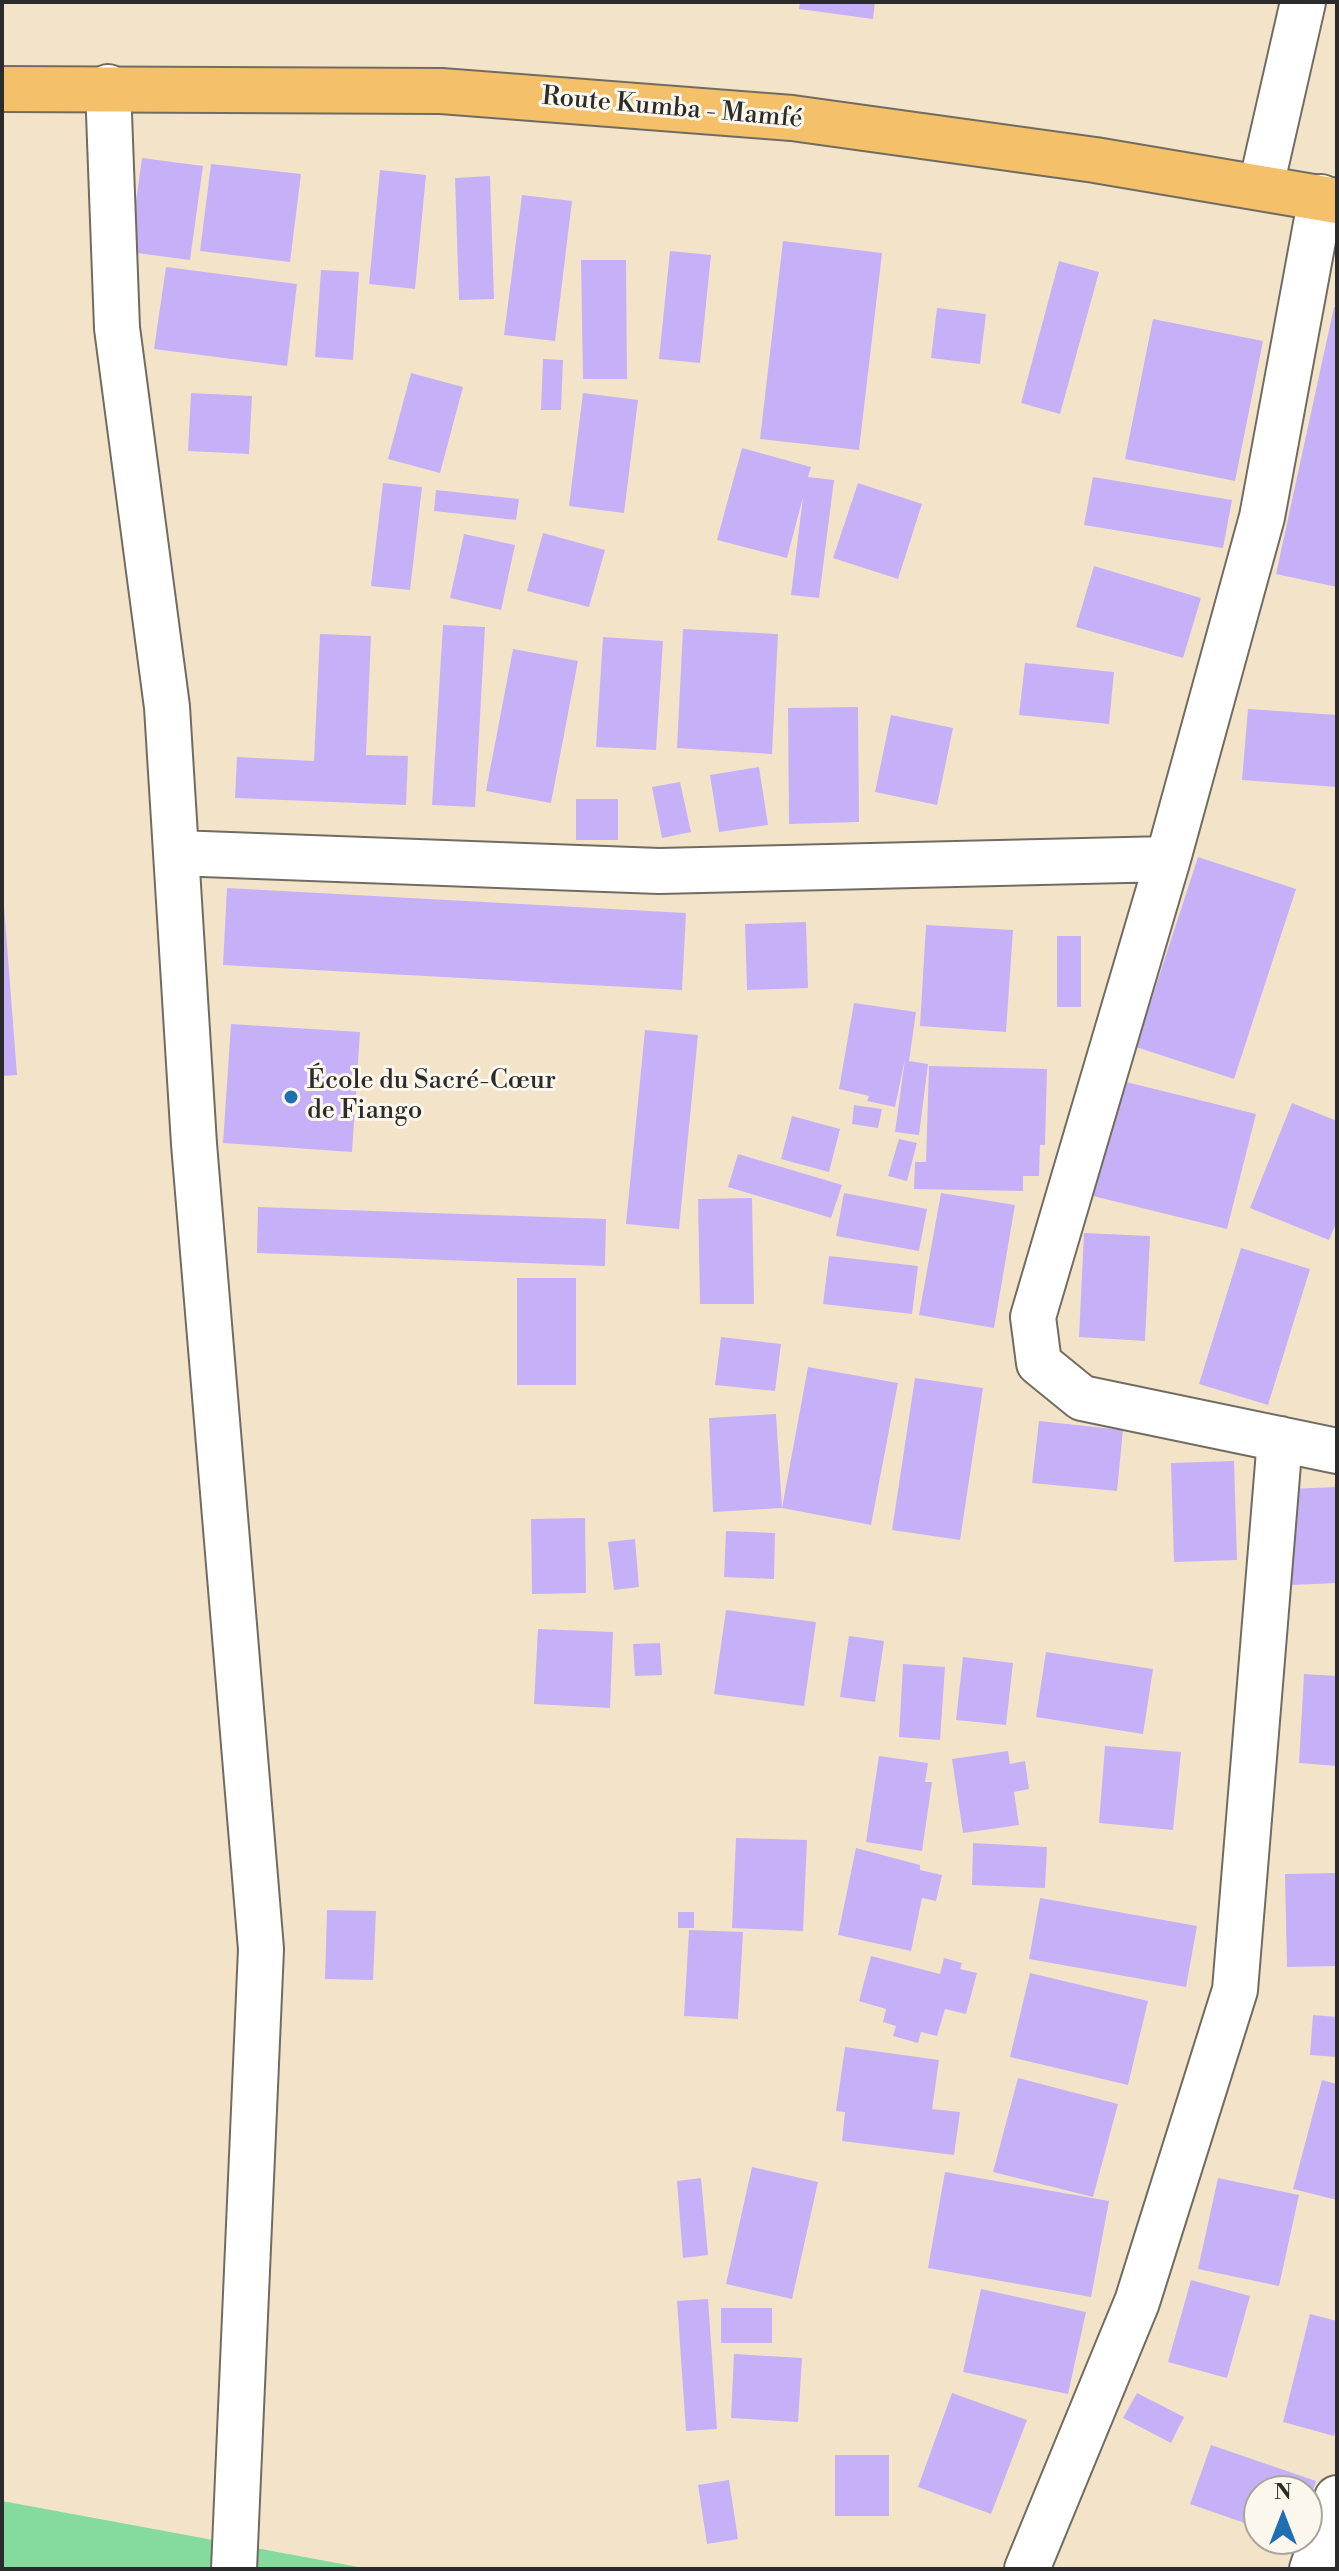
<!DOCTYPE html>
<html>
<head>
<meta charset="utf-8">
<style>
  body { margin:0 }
  #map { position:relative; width:1339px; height:2571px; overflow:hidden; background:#f3e4c9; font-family:"Libre Bodoni",serif }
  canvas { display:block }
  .frame { position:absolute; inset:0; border:4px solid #2b2b2b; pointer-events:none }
  .north { position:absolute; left:1243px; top:2475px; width:80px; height:80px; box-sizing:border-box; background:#fbf7ec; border:2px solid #a8a59f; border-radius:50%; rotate:0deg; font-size:22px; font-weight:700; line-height:32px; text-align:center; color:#2b2b2b }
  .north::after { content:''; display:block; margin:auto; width:28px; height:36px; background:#1f6fb2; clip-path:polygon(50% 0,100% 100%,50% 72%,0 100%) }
</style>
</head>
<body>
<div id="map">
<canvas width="1339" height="2571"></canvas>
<div class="frame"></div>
<div class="north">N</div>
</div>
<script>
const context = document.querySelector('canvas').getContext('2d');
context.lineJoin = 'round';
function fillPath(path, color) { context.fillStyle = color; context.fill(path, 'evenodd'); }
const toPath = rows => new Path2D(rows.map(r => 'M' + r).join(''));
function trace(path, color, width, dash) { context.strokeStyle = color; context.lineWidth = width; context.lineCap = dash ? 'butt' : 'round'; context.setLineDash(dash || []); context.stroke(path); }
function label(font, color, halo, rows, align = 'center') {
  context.font = font + ' "Libre Bodoni",serif'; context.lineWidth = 6; context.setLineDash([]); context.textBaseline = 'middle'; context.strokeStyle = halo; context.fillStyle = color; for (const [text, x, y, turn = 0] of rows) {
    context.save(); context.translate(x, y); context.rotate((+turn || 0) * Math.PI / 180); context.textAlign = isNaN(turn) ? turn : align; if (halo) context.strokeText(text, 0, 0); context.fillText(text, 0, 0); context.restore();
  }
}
const green = toPath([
  [2,2501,143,2527,369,2569,2,2569]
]);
const building = toPath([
  [800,2,875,2,873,19,799,9],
  [142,158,203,166,190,260,129,252],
  [211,164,301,174,290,262,200,251],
  [380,170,426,175,415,289,369,284],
  [490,176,494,299,459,300,455,178],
  [522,195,572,201,555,341,504,335],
  [783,241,882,253,859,450,760,439],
  [670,251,711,255,700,363,659,359],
  [581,260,626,260,627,379,583,379],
  [1059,261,1099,272,1060,414,1021,403],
  [166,267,297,284,287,366,154,349],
  [321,270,359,272,353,360,315,357],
  [1334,307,1337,308,1337,587,1276,574],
  [937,308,986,314,980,364,931,358],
  [1153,319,1263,341,1235,481,1125,459],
  [543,359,563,360,561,410,541,410],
  [411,373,463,387,440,473,388,459],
  [191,393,252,396,249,454,188,451],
  [583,393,638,400,624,513,569,506],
  [742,448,811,467,808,477,834,480,819,598,791,595,803,497,787,558,717,540],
  [1093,477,1232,500,1223,548,1084,525],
  [383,483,422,487,410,590,371,586],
  [858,483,922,504,898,579,833,558],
  [436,490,519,499,516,520,434,511],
  [543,533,605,550,589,607,527,591],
  [464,534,515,545,501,610,450,598],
  [1094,566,1201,598,1183,658,1076,627],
  [443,625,485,627,475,807,432,805],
  [683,629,778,634,772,754,677,748],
  [320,634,371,636,366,755,408,756,406,805,235,798,237,757,314,761],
  [603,637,663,641,656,750,596,747],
  [513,649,578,661,551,803,486,791],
  [1025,663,1114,672,1109,724,1019,715],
  [858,707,859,822,789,824,788,708],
  [1248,709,1337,715,1337,787,1242,780],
  [891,715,953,728,937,805,875,792],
  [759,767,768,825,719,832,710,775],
  [680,782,691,832,662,838,652,787],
  [576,799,618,799,618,840,576,840],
  [1198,857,1296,889,1234,1079,1136,1047],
  [227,888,686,913,682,990,223,965],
  [2,906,4,906,17,1075,2,1076],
  [806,922,808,988,747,990,745,924],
  [926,925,1013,930,1006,1032,920,1026],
  [1057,936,1081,936,1081,1007,1057,1007],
  [854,1003,916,1012,909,1061,928,1064,919,1135,895,1132,905,1059,895,1107,867,1101,869,1096,839,1089],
  [231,1024,360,1032,352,1152,223,1143],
  [645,1030,698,1035,679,1229,626,1224],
  [929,1066,1047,1069,1045,1145,1040,1145,1039,1176,1023,1176,1023,1191,914,1189,915,1162,926,1162],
  [1110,1078,1256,1114,1227,1229,1081,1193],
  [1292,1103,1337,1121,1337,1221,1329,1240,1250,1208],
  [854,1105,882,1109,878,1128,852,1124],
  [792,1116,840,1129,829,1172,781,1159],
  [899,1139,917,1143,907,1181,888,1176],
  [738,1154,842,1185,831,1218,728,1187],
  [844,1193,927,1209,919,1251,836,1236],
  [941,1193,1015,1205,994,1328,919,1315],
  [752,1198,754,1304,700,1304,698,1199],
  [258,1207,606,1219,605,1266,257,1253],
  [1084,1233,1150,1236,1145,1341,1079,1337],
  [1241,1248,1310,1269,1268,1405,1199,1384],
  [829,1256,918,1266,912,1314,823,1304],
  [517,1278,576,1278,576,1385,517,1385],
  [721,1337,781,1344,775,1391,715,1385],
  [808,1367,898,1383,871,1525,782,1508,713,1512,709,1418,776,1414,782,1508],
  [915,1378,983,1388,960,1540,892,1530],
  [1039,1421,1123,1430,1117,1491,1032,1483],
  [1234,1461,1237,1560,1174,1562,1171,1463],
  [1337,1487,1337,1583,1292,1585,1289,1489],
  [585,1518,586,1593,532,1594,531,1519],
  [726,1531,775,1533,774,1579,724,1577],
  [635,1539,639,1587,614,1590,608,1542],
  [726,1610,816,1622,804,1706,714,1694],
  [538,1629,613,1632,610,1708,534,1704],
  [849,1636,884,1641,875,1702,840,1697],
  [660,1643,662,1675,635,1676,633,1644],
  [1046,1652,1153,1669,1143,1734,1036,1717],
  [963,1657,1013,1663,1006,1725,956,1720],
  [903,1664,945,1667,940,1740,899,1737],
  [1304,1674,1337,1676,1337,1766,1299,1763],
  [1105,1746,1181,1752,1173,1830,1099,1823],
  [1008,1751,1010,1764,1025,1761,1029,1789,1014,1792,1019,1825,963,1833,952,1759],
  [879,1756,928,1763,925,1782,932,1782,922,1851,866,1842],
  [736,1838,807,1840,803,1931,732,1928],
  [973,1843,1047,1847,1045,1888,972,1885],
  [856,1848,920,1865,920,1870,942,1875,936,1901,922,1898,911,1951,838,1935],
  [1337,1873,1337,1966,1287,1967,1285,1874],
  [1040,1898,1197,1926,1186,1987,1029,1959],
  [327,1910,376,1911,373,1980,325,1979],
  [678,1912,694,1912,694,1928,678,1928],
  [689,1930,743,1932,738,2019,684,2016],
  [871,1956,940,1974,944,1958,962,1963,960,1969,977,1973,966,2014,945,2009,937,2036,921,2032,918,2043,893,2036,896,2026,883,2022,886,2009,859,2001],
  [1030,1973,1148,2001,1128,2085,1010,2057],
  [1313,2015,1337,2017,1337,2057,1310,2055],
  [845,2047,939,2060,932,2109,960,2112,954,2155,842,2141,845,2112,836,2111],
  [1018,2078,1118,2104,1093,2197,993,2172],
  [1322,2080,1337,2084,1337,2200,1293,2189],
  [752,2167,818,2182,792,2299,726,2284],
  [945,2172,1109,2201,1091,2297,928,2268],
  [701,2178,708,2255,683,2258,677,2181],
  [1218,2178,1299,2195,1279,2286,1198,2269],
  [1191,2280,1250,2296,1227,2378,1168,2362],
  [981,2289,1086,2312,1068,2394,963,2372],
  [708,2299,717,2429,686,2431,677,2301],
  [721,2308,772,2308,772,2343,721,2343],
  [1310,2314,1337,2321,1337,2425,1334,2436,1283,2422],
  [734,2354,802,2358,798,2422,731,2418],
  [952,2393,1027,2420,991,2514,918,2487],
  [1137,2393,1184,2417,1171,2443,1123,2418],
  [1211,2445,1316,2481,1308,2507,1307,2491,1259,2491,1259,2528,1190,2504],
  [835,2455,889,2455,889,2516,835,2516],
  [729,2480,738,2539,707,2544,698,2485]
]);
const minor = toPath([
  [108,87,117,328,167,707,194,1144,261,1949,234,2569],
  [1261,186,1303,2],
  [1321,197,1262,517,1168,859,1033,1317,1039,1363,1082,1398,1337,1451],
  [176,853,659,871,1168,859],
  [1027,2569,1137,2302,1235,1990,1280,1439],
  [1312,2569,1337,2498]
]);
const trunk = toPath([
  [2,89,441,91,792,118,1095,160,1337,201]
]);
const markers = [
  [291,1097,8,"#1f6fb2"]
];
const streetNames = [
  ["Route Kumba - Mamfé",672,109,5]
];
const poiNames = [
  ["École du Sacré-Cœur",307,1082],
  ["de Fiango",307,1112]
];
fillPath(green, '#85da9d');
fillPath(building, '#c6b1f8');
trace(minor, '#716c62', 48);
trace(trunk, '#716c62', 48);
trace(minor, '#fff', 44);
trace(trunk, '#f4c16a', 44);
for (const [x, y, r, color] of markers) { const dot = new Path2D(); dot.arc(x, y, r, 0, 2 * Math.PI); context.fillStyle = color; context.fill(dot); trace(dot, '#fbf7ec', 3); }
label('26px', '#2b2b2b', '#fbf7ec', streetNames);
label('26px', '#2b2b2b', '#fbf7ec', poiNames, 'left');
</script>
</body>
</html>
